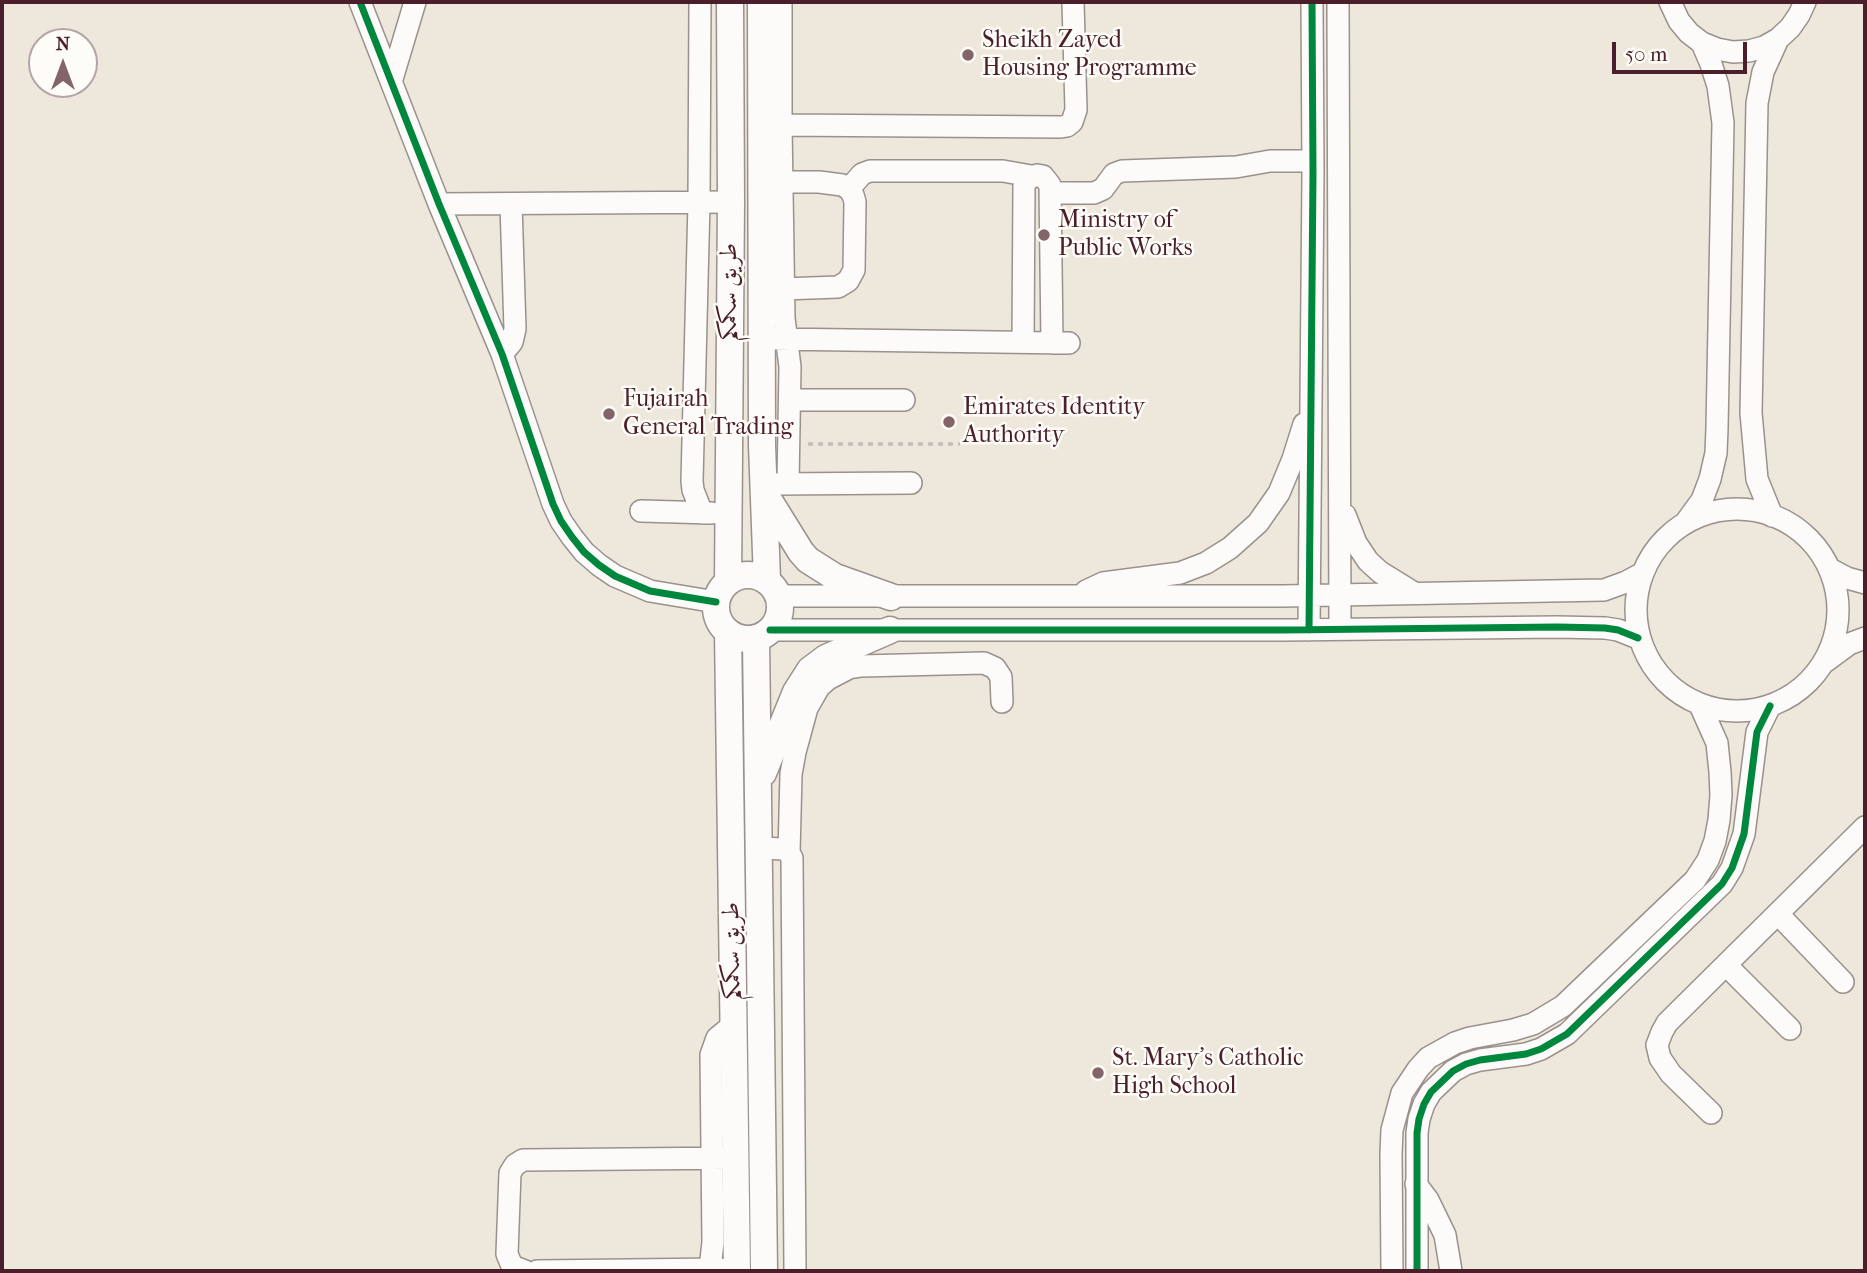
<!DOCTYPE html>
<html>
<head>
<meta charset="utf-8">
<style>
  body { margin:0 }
  #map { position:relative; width:1867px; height:1273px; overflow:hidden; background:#eee7db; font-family:"IM FELL French Canon",serif }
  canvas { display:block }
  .frame { position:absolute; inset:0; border:4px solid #4a1f2b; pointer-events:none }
  .north { position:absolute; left:28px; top:28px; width:70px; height:70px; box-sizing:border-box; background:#fdfcf7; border:2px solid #b5a4a5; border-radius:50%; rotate:0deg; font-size:19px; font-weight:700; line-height:28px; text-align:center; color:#4a1f2b }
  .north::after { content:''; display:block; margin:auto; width:24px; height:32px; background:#836569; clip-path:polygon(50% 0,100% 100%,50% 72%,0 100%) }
  .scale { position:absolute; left:1612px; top:42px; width:135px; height:32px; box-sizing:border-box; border:4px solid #4a1f2b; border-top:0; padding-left:9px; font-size:21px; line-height:24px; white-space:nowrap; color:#4a1f2b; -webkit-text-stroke:5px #fdfcf7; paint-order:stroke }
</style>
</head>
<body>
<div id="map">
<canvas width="1867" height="1273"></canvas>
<div class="frame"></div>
<div class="north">N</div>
<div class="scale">50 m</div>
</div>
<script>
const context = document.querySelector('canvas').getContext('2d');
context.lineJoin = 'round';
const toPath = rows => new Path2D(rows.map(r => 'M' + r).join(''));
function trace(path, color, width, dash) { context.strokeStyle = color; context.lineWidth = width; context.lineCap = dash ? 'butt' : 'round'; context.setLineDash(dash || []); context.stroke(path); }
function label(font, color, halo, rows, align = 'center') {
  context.font = font + ' "IM FELL French Canon",Amiri,serif'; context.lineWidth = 5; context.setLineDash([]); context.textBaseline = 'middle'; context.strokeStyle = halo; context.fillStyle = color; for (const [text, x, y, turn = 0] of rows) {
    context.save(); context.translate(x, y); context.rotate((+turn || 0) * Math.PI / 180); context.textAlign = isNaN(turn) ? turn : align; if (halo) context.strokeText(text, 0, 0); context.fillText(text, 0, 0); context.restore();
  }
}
const path = toPath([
  [808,444,960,444]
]);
const minor = toPath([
  [360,2,439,204,502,354,553,504,561,521,572,537,584,552,599,565,615,576,650,591,716,602],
  [700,2,699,202,692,481,693,490,702,513],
  [781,2,781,125,784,318,790,367,788,484],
  [1338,2,1340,629],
  [1670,2,1679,21,1689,33,1702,43,1717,49,1733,52,1749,51,1764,47,1778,39,1790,28,1799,15,1805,2],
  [392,79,415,2],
  [781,125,1061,127,1067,126,1072,122,1076,110,1073,2],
  [782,182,819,182,842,185,849,189,853,195,855,202,854,270,848,281,838,287,783,289],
  [849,189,862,174,870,171,1003,171,1031,176],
  [1051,193,1094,193,1103,189,1114,174,1122,171,1236,167,1270,161,1313,161],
  [439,204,731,202],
  [775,339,1069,343],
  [1023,342,1024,186,1026,180,1037,175,1043,176,1050,185,1052,343],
  [502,354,512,342,515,329,511,204],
  [790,400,904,400],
  [775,484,911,483],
  '1636 610a101 101 0 1 1 202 0a101 101 0 1 1-202 0Z',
  [641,511,712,513],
  [1345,515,1356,543,1368,561,1380,572,1414,593],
  [1772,516,1757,479,1751,413,1757,103,1763,72,1778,39],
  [1686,522,1702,500,1710,479,1716,453,1717,428,1723,123,1718,86,1711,64,1702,43],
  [1830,569,1847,578,1865,583],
  [1086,591,1103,583,1180,573,1206,563,1230,548,1258,523,1279,493,1293,459,1304,424],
  [778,596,1283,596,1604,590,1626,582,1641,574],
  [770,630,1283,630,1557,627,1605,628,1618,630,1638,638],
  [1309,630,1313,173,1312,2],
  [1826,661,1849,644,1865,638],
  [760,848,784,849,789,853,792,858,795,1271],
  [789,853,791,774,795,752,807,708,819,687,828,679,849,668,861,666,984,663,995,668,1001,677,1002,702],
  [1778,914,1843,982],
  [1726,965,1790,1029],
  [1711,1113,1671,1074,1660,1058,1657,1045,1662,1032,1667,1023,1865,827],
  [1416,1184,1428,1200,1445,1235,1451,1271],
  [525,1271,512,1266,507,1254,510,1173,515,1165,523,1160,736,1158],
  [537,1271,721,1269],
  [707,1271,711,1260,713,1242,711,1055,717,1038,734,1024],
  [1392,1271,1391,1154,1392,1130,1402,1093,1418,1069,1428,1058,1455,1043,1470,1038,1513,1030,1533,1024,1563,1006,1695,880,1708,860,1715,841,1719,820,1721,795,1720,772,1717,743,1700,705],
  [1417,1271,1417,1133,1419,1119,1424,1104,1431,1092,1453,1071,1466,1064,1480,1060,1526,1054,1541,1049,1567,1034,1722,884,1732,868,1744,834,1757,732,1770,706]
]);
const major = toPath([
  [761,2,762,445,767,580],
  [765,494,801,552,808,560,835,577,891,597],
  '716 607a32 32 0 1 1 64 0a32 32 0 1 1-64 0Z',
  [728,581,731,202,730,2],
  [728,632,737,1271],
  [756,638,764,1271],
  [763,773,796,692,810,670,826,658,890,630]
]);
const cycleway = toPath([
  [360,2,439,204,502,354,553,504,561,521,572,537,584,552,599,565,615,576,650,591,716,602],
  [770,630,1283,630,1557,627,1605,628,1618,630,1638,638],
  [1309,630,1313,173,1312,2],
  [1417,1271,1417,1133,1419,1119,1424,1104,1431,1092,1453,1071,1466,1064,1480,1060,1526,1054,1541,1049,1567,1034,1722,884,1732,868,1744,834,1757,732,1770,706]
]);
const markers = [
  [968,55,7,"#836569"],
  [1044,235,7,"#836569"],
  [609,414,7,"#836569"],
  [949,422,7,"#836569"],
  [1098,1073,7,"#836569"]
];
const poiNames = [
  ["Sheikh Zayed",982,41],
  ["Housing Programme",982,69],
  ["Ministry of",1058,221],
  ["Public Works",1058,249],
  ["Fujairah",623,400],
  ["General Trading",623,428],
  ["Emirates Identity",963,408],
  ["Authority",963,436],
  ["St. Mary's Catholic",1112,1059],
  ["High School",1112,1087]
];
const streetNames = [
  ["طريق سكمكم",730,292,-90],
  ["طريق سكمكم",733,951,-91]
];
trace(minor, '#9b918c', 24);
trace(major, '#9b918c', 29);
trace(path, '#c4bdbc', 3.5, [5, 5]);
trace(minor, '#fcfbfa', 21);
trace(major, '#fcfbfa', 26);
trace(cycleway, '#00873e', 7);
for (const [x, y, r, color] of markers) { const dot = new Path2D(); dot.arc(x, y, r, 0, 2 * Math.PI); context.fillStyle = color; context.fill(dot); trace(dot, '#fdfcf7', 2.5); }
label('24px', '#4a1f2b', '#fdfcf7', poiNames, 'left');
label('24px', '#4a1f2b', '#fdfcf7', streetNames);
</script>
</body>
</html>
